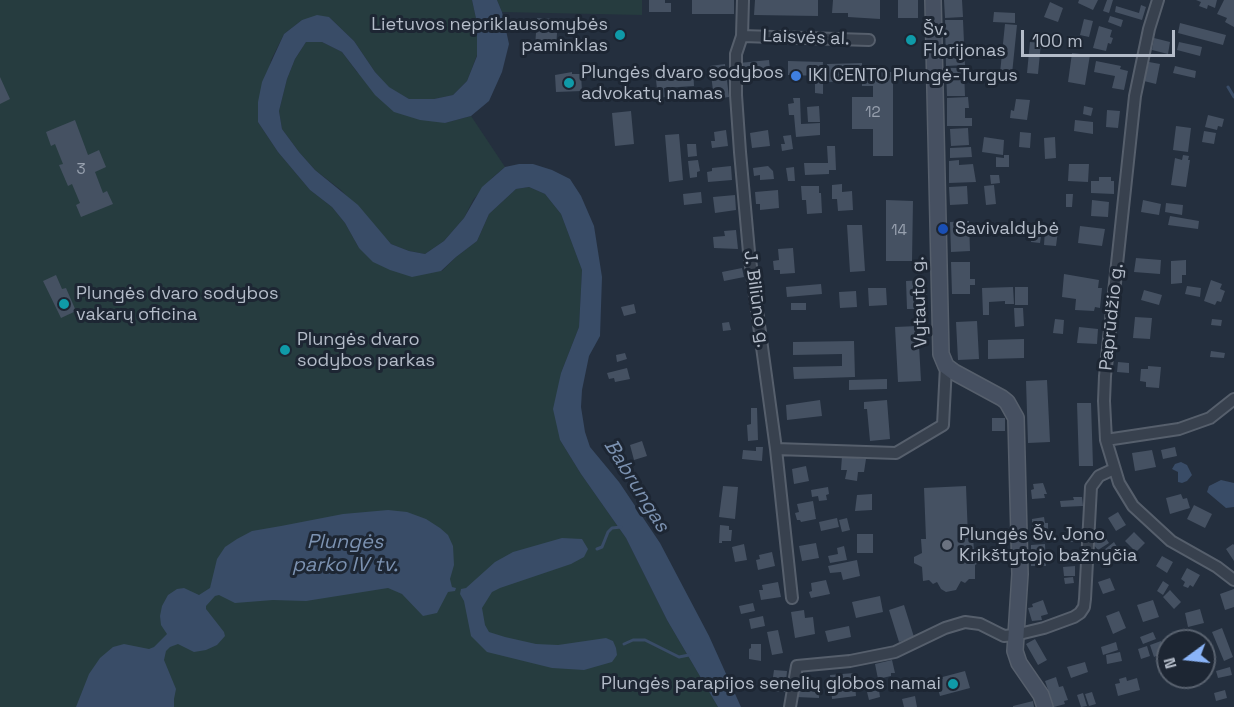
<!DOCTYPE html>
<html>
<head>
<meta charset="utf-8">
<style>
  body { margin:0 }
  #map { position:relative; width:1234px; height:707px; overflow:hidden; background:#242f3e; font-family:"Space Grotesk",sans-serif }
  canvas { display:block }
  .north { position:absolute; left:1156px; top:629px; width:60px; height:60px; box-sizing:border-box; background:#1d2633; border:2px solid #59626f; border-radius:50%; rotate:255deg; font-size:16px; font-weight:700; line-height:24px; text-align:center; color:#b4bcc9 }
  .north::after { content:''; display:block; margin:auto; width:21px; height:27px; background:#8ab4f8; clip-path:polygon(50% 0,100% 100%,50% 72%,0 100%) }
  .scale { position:absolute; left:1021px; top:30px; width:154px; height:27px; box-sizing:border-box; border:3px solid #b4bcc9; border-top:0; padding-left:8px; font-size:18px; line-height:21px; white-space:nowrap; color:#b4bcc9; -webkit-text-stroke:4px #1d2633; paint-order:stroke }
</style>
</head>
<body>
<div id="map">
<canvas width="1234" height="707"></canvas>
<div class="north">N</div>
<div class="scale">100 m</div>
</div>
<script>
const context = document.querySelector('canvas').getContext('2d');
context.lineJoin = 'round';
function fillPath(path, color) { context.fillStyle = color; context.fill(path, 'evenodd'); }
const toPath = rows => new Path2D(rows.map(r => 'M' + r).join(''));
function trace(path, color, width, dash) { context.strokeStyle = color; context.lineWidth = width; context.lineCap = dash ? 'butt' : 'round'; context.setLineDash(dash || []); context.stroke(path); }
function label(font, color, halo, rows, align = 'center') {
  context.font = font + ' "Space Grotesk",sans-serif'; context.lineWidth = 6; context.setLineDash([]); context.textBaseline = 'middle'; context.strokeStyle = halo; context.fillStyle = color; for (const [text, x, y, turn = 0] of rows) {
    context.save(); context.translate(x, y); context.rotate((+turn || 0) * Math.PI / 180); context.textAlign = isNaN(turn) ? turn : align; if (halo) context.strokeText(text, 0, 0); context.fillText(text, 0, 0); context.restore();
  }
}
const green = toPath([
  [0,0,472,0,477,23,477,55,467,81,453,95,434,99,409,99,388,87,375,72,354,41,329,17,302,20,284,34,271,60,258,122,278,152,310,190,332,207,345,223,359,248,442,271,456,257,477,241,489,214,516,189,529,187,545,194,561,214,582,270,579,327,561,373,560,440,581,474,626,538,667,620,718,707,0,707],
  [497,0,642,0,642,15,502,12],
  [306,42,322,42,342,52,357,72,445,123,471,116,505,167,493,177,473,200,464,218,444,241,425,254,409,251,391,244,341,190,315,170,299,152,282,129,279,111,287,79,295,59]
]);
const water = toPath([
  [472,0,497,0,502,12,509,44,502,72,489,101,471,116,445,123,420,120,394,112,375,95,342,52,322,42,306,42,295,59,287,79,279,111,282,129,299,152,315,170,358,205,391,244,409,251,425,254,444,241,464,218,482,187,505,167,519,164,533,164,552,170,570,179,581,196,594,226,602,277,600,336,589,356,582,390,581,407,585,432,590,447,619,482,660,543,709,636,741,707,718,707,667,620,626,538,581,474,560,440,553,409,561,373,579,327,582,270,561,214,545,194,529,187,516,189,489,214,477,241,456,257,441,271,412,277,390,270,373,262,359,248,345,223,332,207,310,190,278,152,258,122,258,102,262,82,284,34,302,20,317,15,329,17,354,41,375,72,389,87,409,99,434,99,453,95,467,81,477,56,477,23],
  [1181,462,1187,465,1192,475,1187,481,1182,483,1178,482,1178,472,1172,469,1175,464],
  [1221,480,1234,483,1234,507,1226,508,1207,492,1209,486],
  [388,510,407,512,426,519,440,528,448,535,453,546,454,565,450,579,452,587,456,588,455,591,448,592,437,613,423,616,402,594,388,588,306,601,273,600,235,603,219,595,215,596,206,606,206,609,224,632,225,636,217,645,206,650,194,652,178,644,170,647,166,651,164,660,176,689,174,699,174,707,76,707,89,674,100,658,113,647,124,644,149,649,154,647,167,634,161,625,160,616,162,606,168,595,177,589,184,588,199,595,210,588,217,559,225,547,237,539,252,531,281,526,343,514],
  [562,538,582,539,588,549,584,557,571,564,500,588,492,592,482,608,485,625,489,632,505,637,536,644,558,645,606,638,613,641,616,648,617,655,612,662,584,670,552,668,487,652,471,636,464,601,460,594,461,589,466,588,495,562,513,552]
]);
const stream = toPath([
  [1228,87,1234,97],
  [597,549,602,547,608,532,612,528,621,527],
  [624,644,633,640,645,640,679,657,689,655]
]);
const building = toPath([
  [649,0,665,0,665,3,671,3,671,12,649,12],
  [692,0,734,0,734,14,692,14],
  [755,0,818,0,818,16,754,15],
  [833,0,880,0,880,19,848,17,848,13,832,13],
  [898,0,918,0,918,18,898,18],
  [944,0,962,0,963,17,945,18],
  [1079,0,1098,0,1093,10,1078,3],
  [1107,0,1113,0,1109,13,1103,11],
  [1196,0,1217,0,1215,8,1208,5,1207,9,1199,6,1201,2],
  [1224,0,1234,0,1234,27,1225,22,1227,18,1217,14],
  [1050,2,1063,8,1058,22,1044,17],
  [1141,5,1146,7,1142,20,1115,12,1116,6,1139,13],
  [994,12,1015,13,1015,23,993,22],
  [1110,16,1123,20,1121,27,1108,22],
  [537,18,558,19,556,48,535,47],
  [1084,19,1093,21,1089,37,1080,35],
  [945,20,963,20,965,65,946,66],
  [1180,23,1226,35,1223,45,1178,33],
  [1005,24,1017,25,1012,74,1000,73],
  [1099,26,1112,30,1110,37,1113,38,1111,44,1108,43,1106,51,1093,48],
  [1154,38,1170,42,1168,54,1152,50],
  [1030,42,1041,43,1038,74,1027,73],
  [1179,42,1202,47,1200,56,1177,50],
  [1072,53,1090,55,1085,85,1068,82],
  [769,60,771,77,741,80,739,63],
  [788,61,823,62,822,76,788,75],
  [1096,61,1121,66,1120,69,1128,71,1124,90,1112,88,1115,76,1094,72],
  [1149,62,1160,64,1156,84,1144,81],
  [862,63,862,79,873,78,873,72,893,72,893,156,873,156,873,129,852,129,852,97,873,97,873,86,862,86,862,81,828,82,827,64],
  [725,64,729,97,714,99,710,66],
  [1175,66,1196,71,1195,78,1173,73],
  [693,67,694,86,664,88,665,97,658,98,655,71],
  [946,68,964,68,965,96,947,96],
  [572,72,572,74,581,74,582,91,556,92,555,75],
  [0,77,10,99,0,104],
  [815,77,823,78,823,94,815,93],
  [968,97,969,108,965,108,965,118,972,118,972,126,947,126,947,98],
  [793,98,800,98,801,124,820,123,820,135,796,137,794,115,789,115,788,104,794,103],
  [1016,99,1030,100,1027,120,1010,118,1011,110,1014,111],
  [819,106,820,122,808,122,807,107],
  [1084,106,1093,108,1091,116,1083,114],
  [1107,110,1120,111,1118,128,1106,127],
  [631,111,634,144,615,146,612,113],
  [1208,115,1224,119,1222,127,1218,126,1217,130,1205,127],
  [75,120,88,155,99,150,106,167,95,172,103,193,107,191,113,204,81,217,76,205,80,203,72,184,68,186,59,165,63,164,55,144,51,146,46,132],
  [1075,120,1093,122,1093,134,1074,131],
  [1176,126,1191,128,1188,152,1173,150],
  [968,128,969,145,951,146,950,129],
  [726,130,728,146,712,148,711,141,715,141,714,132],
  [768,130,770,146,752,148,750,133],
  [1204,131,1216,133,1214,144,1202,142],
  [1020,132,1031,133,1030,148,1019,147],
  [679,134,683,180,669,182,665,135],
  [791,135,793,149,782,151,781,144,785,144,783,136],
  [984,137,1004,140,1003,155,982,152],
  [1055,137,1056,158,1045,159,1044,138],
  [687,144,696,144,697,156,688,157],
  [827,146,835,146,836,170,829,170,829,174,805,175,804,163,828,163],
  [971,147,972,157,950,158,950,148],
  [1004,155,1009,155,1009,167,996,167,996,157,1004,158],
  [1183,155,1189,156,1188,160,1190,160,1186,187,1171,185,1175,158,1182,160],
  [698,160,700,171,697,172,697,177,690,178,688,161],
  [959,160,959,165,973,164,976,182,949,183,949,161],
  [1069,164,1089,164,1088,182,1068,181],
  [731,166,732,180,708,182,707,172,712,171,712,168],
  [768,166,773,171,774,179,760,180,760,175,754,176,753,168],
  [794,167,795,181,788,181,786,168],
  [990,175,999,175,1000,183,991,184],
  [1099,177,1111,177,1111,181,1114,181,1114,194,1091,193,1091,181,1099,181],
  [842,184,842,192,852,191,853,210,838,211,837,199,832,199,832,185],
  [994,185,996,204,986,205,984,186],
  [801,186,819,186,819,193,821,193,822,213,807,214,806,200,802,200],
  [967,186,968,204,950,205,949,187],
  [778,190,779,208,760,210,760,204,756,204,755,192],
  [701,192,702,203,684,205,683,194],
  [1066,194,1073,194,1072,207,1066,207],
  [735,195,736,210,715,213,713,197],
  [886,200,913,201,912,261,886,261],
  [1092,200,1109,202,1108,217,1091,216],
  [1143,200,1161,204,1159,215,1141,212],
  [1166,203,1183,205,1182,215,1165,212],
  [1170,216,1199,221,1198,229,1168,225],
  [969,221,970,251,951,252,950,222],
  [847,225,862,225,865,271,850,272],
  [1080,226,1105,229,1102,246,1078,243],
  [1032,228,1042,229,1040,243,1031,242],
  [736,230,738,249,714,248,713,237,725,236,724,231],
  [1045,230,1058,231,1056,246,1044,245],
  [793,248,795,273,780,274,780,270,774,270,773,261,779,260,778,249],
  [1136,258,1161,260,1160,274,1134,272],
  [1186,260,1186,275,1182,275,1182,283,1171,284,1171,261],
  [951,262,970,262,970,279,975,279,975,285,970,285,970,294,952,294],
  [742,268,744,277,724,281,722,272],
  [1064,274,1099,280,1098,288,1102,288,1100,308,1095,307,1094,311,1075,310,1076,299,1062,297],
  [56,275,62,289,66,288,76,311,61,318,43,281],
  [926,280,927,309,907,309,906,281],
  [1211,280,1222,284,1220,289,1225,291,1221,302,1217,301,1215,305,1204,301],
  [821,284,822,294,787,297,786,287],
  [1187,286,1201,288,1200,297,1185,294],
  [1013,287,1014,304,1005,304,1005,301,989,302,989,315,983,315,982,288],
  [1015,287,1028,287,1028,305,1015,305],
  [868,288,886,288,887,305,869,306],
  [1144,290,1162,295,1159,305,1141,300],
  [856,291,857,307,840,308,839,292],
  [791,303,806,303,806,310,791,310],
  [634,304,636,313,624,316,621,307],
  [1014,308,1023,308,1024,326,1015,327],
  [1135,317,1152,318,1150,339,1133,338],
  [1055,319,1064,320,1063,334,1053,333],
  [1212,319,1222,320,1221,326,1211,325],
  [977,321,979,359,958,360,956,322],
  [729,322,731,330,723,331,722,323],
  [918,326,921,381,898,382,895,327],
  [1079,327,1098,329,1097,344,1077,343],
  [1024,339,1024,358,988,359,988,340],
  [854,341,855,377,794,379,793,367,842,366,842,354,793,355,793,342],
  [1211,351,1225,353,1224,358,1210,357],
  [625,353,627,359,617,362,616,355],
  [1118,362,1129,363,1129,373,1117,372],
  [1148,366,1161,367,1159,388,1146,387,1146,382,1140,381,1141,369,1148,369],
  [627,368,630,379,615,382,614,378,609,379,607,373],
  [887,379,887,389,849,390,849,380],
  [1047,380,1050,442,1028,443,1026,381],
  [820,400,822,416,787,420,786,405],
  [887,400,890,439,870,441,867,409,864,409,864,402],
  [1077,403,1091,403,1093,466,1079,466],
  [751,408,757,408,758,440,748,441,747,425,751,424],
  [992,418,1005,418,1005,431,992,431],
  [642,441,647,456,634,460,630,445],
  [756,447,763,447,762,461,742,459,743,450,756,451],
  [1175,447,1177,456,1163,459,1161,450],
  [1152,450,1156,467,1135,471,1132,453],
  [842,456,866,459,864,472,858,472,857,481,845,479,847,470,841,470],
  [806,466,809,481,794,484,792,469],
  [1043,483,1047,494,1044,494,1045,498,1032,499,1031,490,1034,489,1033,484],
  [723,486,738,487,735,519,719,517],
  [966,486,968,537,973,537,974,551,982,554,982,561,975,565,975,579,969,579,965,583,961,581,956,590,946,592,941,589,937,582,933,584,929,580,923,581,922,567,914,563,914,557,922,553,921,539,926,539,924,488],
  [828,487,829,494,826,495,827,500,819,501,818,496,812,497,811,490],
  [872,494,872,510,855,511,857,495],
  [1181,494,1183,499,1187,498,1190,508,1170,514,1166,498],
  [1073,497,1082,497,1083,506,1061,507,1060,501,1074,500],
  [813,501,816,519,801,522,800,520,797,520,795,513,799,512,797,504],
  [1194,505,1212,514,1205,528,1187,519],
  [1118,512,1126,525,1116,531,1108,518],
  [1044,517,1045,523,1048,523,1048,529,1045,529,1045,533,1036,533,1035,527,1032,527,1032,519],
  [837,518,839,527,821,531,819,522],
  [847,518,850,530,842,532,839,520],
  [720,525,729,526,729,530,732,530,731,541,722,541,722,543,719,543],
  [1134,532,1145,543,1136,552,1125,541],
  [1081,533,1081,542,1064,542,1064,534],
  [857,534,873,534,873,553,857,553],
  [1105,537,1109,543,1098,550,1093,544],
  [1114,542,1117,547,1107,555,1104,550],
  [816,543,819,558,802,561,799,546],
  [744,544,747,560,735,562,732,547],
  [1045,544,1046,566,1031,566,1031,545],
  [1233,544,1234,545,1234,561,1226,549],
  [844,546,847,560,830,563,828,556,838,554,837,548],
  [1101,550,1105,556,1095,563,1091,558],
  [772,552,775,566,758,570,756,560,760,559,759,555],
  [1162,556,1173,562,1167,573,1156,566],
  [857,560,860,576,843,580,841,572,830,573,828,566],
  [1075,566,1075,576,1064,576,1063,567],
  [1187,568,1200,575,1193,587,1190,585,1188,588,1183,586,1185,582,1181,579],
  [1073,577,1074,583,1065,584,1064,578],
  [1110,578,1115,590,1103,594,1098,582],
  [826,580,830,594,811,598,809,592,812,591,811,583],
  [1163,581,1169,585,1163,595,1157,591],
  [778,582,781,597,761,600,759,590,763,590,762,585],
  [1234,589,1234,607,1225,610,1220,594],
  [1170,590,1181,602,1174,609,1163,597],
  [880,596,883,612,856,618,852,602],
  [1043,600,1048,614,1041,616,1042,620,1032,621,1028,608,1033,607,1032,604],
  [1153,600,1159,617,1143,622,1137,605],
  [753,603,755,611,741,614,739,606],
  [904,605,914,637,899,642,889,610],
  [1200,609,1204,623,1188,627,1185,613],
  [804,610,805,618,813,617,815,634,795,638,791,612],
  [1119,611,1126,628,1113,634,1106,616],
  [763,616,765,626,751,629,749,619],
  [849,626,851,637,828,642,825,631],
  [1222,628,1233,657,1224,661,1212,632],
  [778,630,783,653,772,655,767,632],
  [1153,632,1156,639,1143,644,1140,637],
  [1035,639,1047,660,1038,665,1026,644],
  [1161,641,1165,652,1154,657,1150,645],
  [1116,642,1118,650,1103,655,1101,647],
  [751,644,761,644,761,661,749,659,749,649,751,648],
  [1147,646,1150,656,1141,659,1138,649],
  [1120,652,1122,661,1107,664,1106,655],
  [892,660,895,673,891,673,891,676,878,679,875,664],
  [1085,662,1088,672,1071,678,1067,667],
  [1230,667,1232,675,1218,678,1216,671],
  [774,670,787,671,785,692,771,691],
  [965,671,970,688,940,696,935,679],
  [854,673,856,696,832,699,830,675],
  [1056,677,1059,687,1063,686,1068,700,1064,701,1065,704,1054,707,1045,681],
  [1126,677,1127,681,1137,678,1140,690,1118,696,1115,684,1120,683,1119,679],
  [797,682,820,682,819,698,796,697],
  [879,690,880,697,869,700,867,692],
  [1225,690,1227,698,1216,701,1214,693],
  [1092,692,1096,704,1089,706,1085,694],
  [1083,693,1087,706,1081,707,1077,695],
  [915,696,917,707,904,707,902,699],
  [1033,701,1034,707,1013,707,1013,706]
]);
const street = toPath([
  [743,0,742,36,736,54,736,95,740,152,749,252,776,449,792,598],
  [1158,0,1149,29,1135,96,1105,376,1104,401,1106,440,1119,483,1133,506,1171,541,1217,567,1234,580],
  [742,36,869,40],
  [1106,440,1179,429,1210,418,1234,399],
  [776,449,896,453,943,425,946,366],
  [790,707,797,666,850,661,895,652,945,628,965,622,980,624,1004,636,1015,635,1044,628,1074,617,1080,613,1084,607,1085,599,1091,487,1099,476,1114,469]
]);
const secondary = toPath([
  [933,0,941,354,946,366,954,372,1002,398,1007,402,1016,418,1020,574,1015,651,1019,663,1041,695,1045,707]
]);
const markers = [
  [620,35,6,"#0f9aa8"],
  [911,40,6,"#0f9aa8"],
  [796,76,6,"#3f7fe0"],
  [569,83,6,"#0f9aa8"],
  [943,229,6,"#1a4fb4"],
  [64,304,6,"#0f9aa8"],
  [285,350,6,"#0f9aa8"],
  [947,545,6,"#6b7280"],
  [953,684,6,"#0f9aa8"]
];
const numberNames = [
  ["12",873,113],
  ["3",81,170],
  ["14",899,231]
];
const poiNames = [
  ["Lietuvos nepriklausomybės",608,25,"right"],
  ["paminklas",608,46,"right"],
  ["Šv.",923,30],
  ["Florijonas",923,51],
  ["Plungės dvaro sodybos",581,73],
  ["advokatų namas",581,94],
  ["IKI CENTO Plungė-Turgus",808,76],
  ["Savivaldybė",955,229],
  ["Plungės dvaro sodybos",76,294],
  ["vakarų oficina",76,315],
  ["Plungės dvaro",297,340],
  ["sodybos parkas",297,361],
  ["Plungės Šv. Jono",959,535],
  ["Krikštytojo bažnyčia",959,556],
  ["Plungės parapijos senelių globos namai",941,684,"right"]
];
const streetNames = [
  ["Laisvės al.",806,38,2],
  ["J. Biliūno g.",756,299,82],
  ["Vytauto g.",920,302,-92],
  ["Paprūdžio g.",1112,317,-84]
];
const waterNames = [
  ["Babrungas",636,486,58],
  ["Plungės",345,543],
  ["parko IV tv.",345,566]
];
fillPath(green, '#263c3f');
fillPath(water, '#394c67');
trace(stream, '#394c67', 3);
fillPath(building, '#455162');
trace(street, '#565f6c', 14);
trace(secondary, '#565f6c', 18);
trace(street, '#38414e', 10);
trace(secondary, '#465061', 15);
for (const [x, y, r, color] of markers) { const dot = new Path2D(); dot.arc(x, y, r, 0, 2 * Math.PI); context.fillStyle = color; context.fill(dot); trace(dot, '#1d2633', 2); }
label('15px', '#98a1af', null, numberNames);
label('18px', '#b4bcc9', '#1d2633', poiNames, 'left');
label('18px', '#b4bcc9', '#1d2633', streetNames);
label('italic 20px', '#7c92b1', '#1d2633', waterNames);
</script>
</body>
</html>
